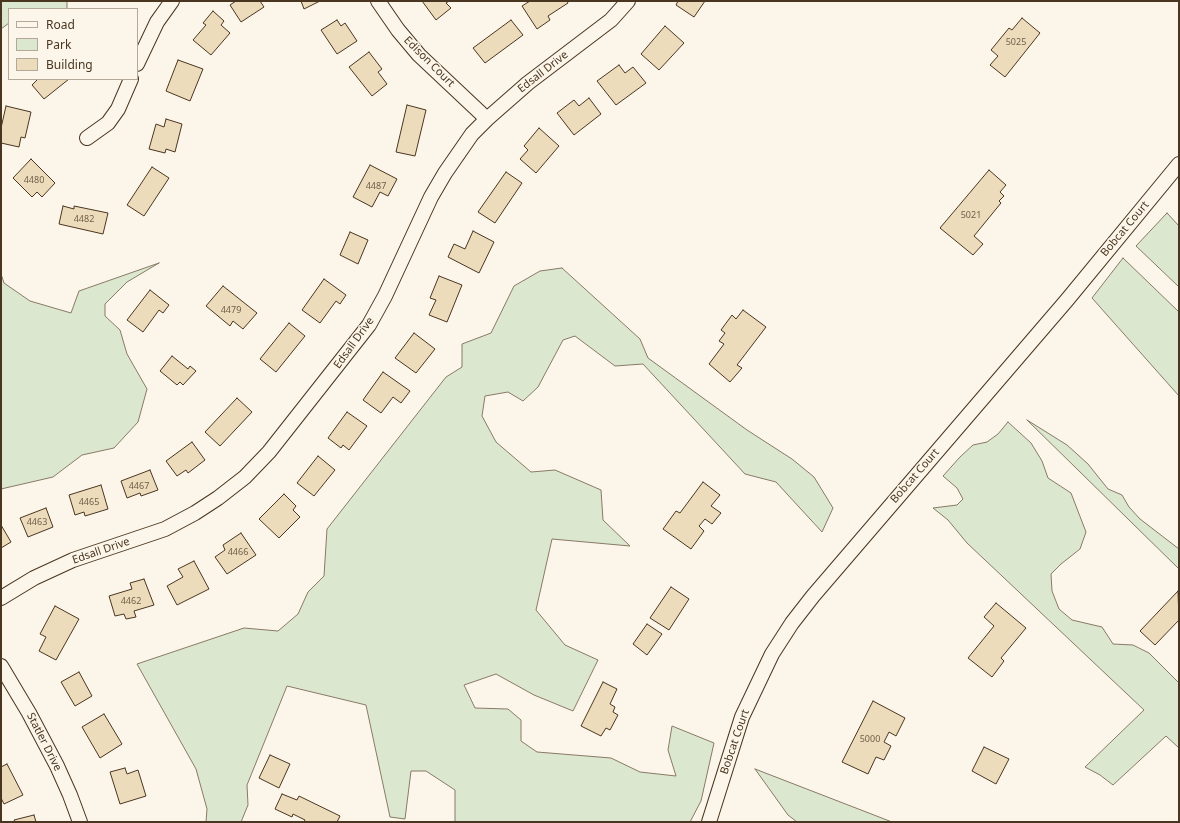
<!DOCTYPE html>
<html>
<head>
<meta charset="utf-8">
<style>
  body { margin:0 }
  #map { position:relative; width:1180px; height:823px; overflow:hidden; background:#fbf6e9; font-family:"Noto Sans",sans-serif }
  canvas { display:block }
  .frame { position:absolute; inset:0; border:2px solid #4a3520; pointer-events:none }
  .legend { position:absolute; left:8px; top:8px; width:130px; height:72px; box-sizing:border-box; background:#fbf6e9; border:1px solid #b4a999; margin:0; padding:5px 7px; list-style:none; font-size:12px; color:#4a3520 }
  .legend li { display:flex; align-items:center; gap:8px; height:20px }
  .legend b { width:20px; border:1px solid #b4a999 }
</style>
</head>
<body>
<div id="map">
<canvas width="1180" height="823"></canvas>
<div class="frame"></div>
<ul class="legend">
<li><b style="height:5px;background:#fbf6e9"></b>Road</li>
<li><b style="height:11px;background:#dce7d0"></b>Park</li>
<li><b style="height:11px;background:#ecdcbc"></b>Building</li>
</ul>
</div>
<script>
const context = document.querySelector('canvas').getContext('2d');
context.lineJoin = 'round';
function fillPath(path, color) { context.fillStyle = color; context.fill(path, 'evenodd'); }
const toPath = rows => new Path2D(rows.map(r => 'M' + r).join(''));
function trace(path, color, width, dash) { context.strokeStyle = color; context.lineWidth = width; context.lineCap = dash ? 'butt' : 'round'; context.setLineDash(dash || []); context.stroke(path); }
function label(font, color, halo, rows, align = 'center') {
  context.font = font + ' "Noto Sans",sans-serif'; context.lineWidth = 3; context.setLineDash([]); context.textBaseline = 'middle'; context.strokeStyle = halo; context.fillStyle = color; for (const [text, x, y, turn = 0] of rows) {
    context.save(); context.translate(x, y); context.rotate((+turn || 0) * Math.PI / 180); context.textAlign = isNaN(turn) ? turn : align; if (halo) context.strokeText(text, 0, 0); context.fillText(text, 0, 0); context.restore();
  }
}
const green = toPath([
  [1,1,67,1,67,9,9,9,9,23,1,29,1,1],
  [1167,213,1179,226,1179,287,1136,246,1167,213],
  [1123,258,1179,312,1179,396,1092,298,1123,258],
  [159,263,127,282,105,304,105,316,120,330,127,354,147,389,138,422,114,448,82,455,53,477,1,489,1,274,4,283,30,301,71,313,79,291,159,263],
  [562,268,640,339,648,358,747,430,792,459,814,477,833,508,822,532,776,482,745,474,643,364,615,366,575,336,563,340,538,387,523,401,508,392,485,396,482,416,496,442,531,472,555,470,601,490,603,520,630,546,552,539,536,610,565,645,598,660,573,711,534,695,496,674,464,685,475,708,508,709,521,720,521,741,537,752,611,758,640,772,676,776,668,750,672,726,714,743,701,801,690,822,455,822,455,790,426,771,411,771,405,819,390,817,366,705,287,686,247,785,248,805,241,822,206,822,207,809,196,769,137,664,244,628,278,631,298,614,308,592,324,576,327,529,446,377,462,367,462,344,491,333,514,286,540,271,562,268],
  [1027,420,1067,445,1088,464,1108,489,1122,495,1129,507,1140,519,1179,549,1179,569,1027,420],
  [1008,422,1031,443,1042,461,1048,478,1071,493,1086,532,1080,549,1061,564,1051,574,1052,591,1059,609,1072,620,1102,627,1113,644,1133,645,1149,653,1179,683,1179,748,1166,736,1113,785,1100,775,1085,767,1144,710,967,543,948,520,933,508,957,505,963,499,957,488,943,476,960,457,973,445,987,442,998,434,1008,422],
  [755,769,892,822,797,822,788,815,755,769]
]);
const building = toPath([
  [236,1,260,1,264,7,241,22,230,5,236,1],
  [301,1,320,1,304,9,301,1],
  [422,1,449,1,446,3,451,8,436,20,422,1],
  [530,1,567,1,568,3,548,16,550,20,537,29,522,6,530,1],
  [678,1,705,1,694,17,676,5,678,1],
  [213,11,224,21,221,25,230,33,211,55,193,40,206,25,203,23,213,11],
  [1022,18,1040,33,1005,77,990,65,998,56,991,50,1009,28,1012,30,1022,18],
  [337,20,341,26,345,23,357,41,337,54,321,30,337,20],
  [511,20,523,35,485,63,473,48,511,20],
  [665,26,684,43,659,70,641,54,665,26],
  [369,52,382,69,378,72,387,84,372,96,349,67,369,52],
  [178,60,203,69,190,101,166,91,178,60],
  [619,65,625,73,633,67,646,83,616,105,597,81,619,65],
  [38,79,69,79,44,99,32,85,38,79],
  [589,98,601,114,574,135,557,113,574,100,579,106,589,98],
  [407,105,426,110,415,156,396,152,407,105],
  [6,106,31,112,25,138,21,137,19,147,1,143,1,128,6,106],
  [166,119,182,124,175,152,166,149,165,153,149,149,156,124,164,127,166,119],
  [539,128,559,146,536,173,520,159,528,150,524,146,539,128],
  [31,159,55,183,42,197,37,192,32,197,13,178,31,159],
  [370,165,397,179,388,196,380,192,372,207,353,197,370,165],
  [152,167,169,178,144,216,127,205,152,167],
  [989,170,1006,185,1000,192,1004,196,999,201,1001,203,974,236,983,244,973,255,940,228,989,170],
  [506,172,522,183,495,223,478,212,506,172],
  [63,206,74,209,74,206,108,213,103,234,59,224,63,206],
  [473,231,494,242,479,273,448,257,454,244,465,249,473,231],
  [350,232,368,240,358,264,340,255,350,232],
  [439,276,462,285,447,322,429,315,436,300,430,298,439,276],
  [324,279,346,295,340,304,336,301,320,323,302,310,324,279],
  [223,286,257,313,243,329,233,321,230,326,206,306,223,286],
  [150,290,169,305,163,313,159,310,143,332,127,320,150,290],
  [743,310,766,327,737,365,742,368,730,382,709,364,724,344,719,341,725,333,721,330,732,315,736,319,743,310],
  [289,323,305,336,276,372,260,359,289,323],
  [414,333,435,349,416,373,395,358,414,333],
  [172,356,188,369,190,366,196,371,183,385,180,382,177,385,160,371,172,356],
  [383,372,410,391,401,403,393,397,381,413,363,400,383,372],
  [237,398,252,412,220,446,205,432,237,398],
  [347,412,367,426,349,450,343,445,341,448,328,438,347,412],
  [192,442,205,460,188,473,186,470,177,476,166,461,192,442],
  [318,456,335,470,314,496,297,483,318,456],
  [150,470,158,490,141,496,140,493,127,498,121,481,150,470],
  [703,482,720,495,711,506,721,513,712,524,705,519,699,526,704,531,691,549,663,529,676,511,680,513,703,482],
  [101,485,108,509,85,516,84,512,75,515,69,495,101,485],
  [284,494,296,506,293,510,300,517,279,538,259,519,284,494],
  [46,508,53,527,28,537,20,518,46,508],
  [1,525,11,542,1,548,1,525],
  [241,533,256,555,227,574,215,557,225,550,223,545,241,533],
  [194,561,209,589,177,605,167,586,183,577,178,569,194,561],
  [144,579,154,605,134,611,136,617,126,619,124,614,115,616,109,596,132,589,130,583,144,579],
  [671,587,689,599,669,630,650,618,671,587],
  [1178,591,1179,620,1155,645,1140,631,1178,591],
  [996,603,1026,628,1001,658,1004,661,992,677,968,658,994,626,984,617,996,603],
  [55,606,79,619,56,660,39,651,46,637,40,634,55,606],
  [647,624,662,634,647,655,633,644,647,624],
  [79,672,92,696,75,706,61,682,79,672],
  [603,682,617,689,610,704,615,707,613,712,618,715,610,730,606,728,601,736,581,726,603,682],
  [873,701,905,718,896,736,889,732,884,742,891,746,884,760,876,757,868,774,842,762,873,701],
  [104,714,122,744,100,758,82,727,104,714],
  [984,747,1009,759,996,784,972,771,984,747],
  [270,755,290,764,279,788,259,778,270,755],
  [7,764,23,795,4,804,1,798,1,767,7,764],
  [125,768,127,774,138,770,146,796,120,804,110,772,125,768],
  [282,794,297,800,299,796,340,816,337,822,304,822,305,820,293,814,292,817,275,809,282,794],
  [34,815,36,822,15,822,14,820,34,815]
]);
const street = toPath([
  [378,1,398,30,419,55,487,119],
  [137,64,157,22,172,1],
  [87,138,108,123,118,109,131,79],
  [1,598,34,578,73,560,165,529,195,513,218,498,245,477,269,452,369,325,385,296,431,197,445,173,472,134,487,119,528,83,611,20,628,1],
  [1,666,29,713,57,766,70,795,80,822],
  [709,822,742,717,772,654,792,623,813,596,1067,300,1179,164]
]);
const numberNames = [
  ["5025",1016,42],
  ["4480",34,180],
  ["4487",376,186],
  ["5021",971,215],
  ["4482",84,219],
  ["4479",231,310],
  ["4467",139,486],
  ["4465",89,502],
  ["4463",37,522],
  ["4466",238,552],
  ["4462",131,601],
  ["5000",870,739]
];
const streetNames = [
  ["Edison Court",429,62,45],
  ["Edsall Drive",543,72,-38],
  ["Bobcat Court",1125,229,-50],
  ["Edsall Drive",354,343,-54],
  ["Bobcat Court",915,476,-49],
  ["Edsall Drive",101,551,-19],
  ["Statler Drive",44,742,63],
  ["Bobcat Court",735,742,-71]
];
fillPath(green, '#dce7d0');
trace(green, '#887966', 1);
fillPath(building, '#ecdcbc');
trace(building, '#4a3520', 1);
trace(street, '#4a3520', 16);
trace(street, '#fbf6e9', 14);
label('9px', '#725f47', null, numberNames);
label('11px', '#4a3520', '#fbf6e9', streetNames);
</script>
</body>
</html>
